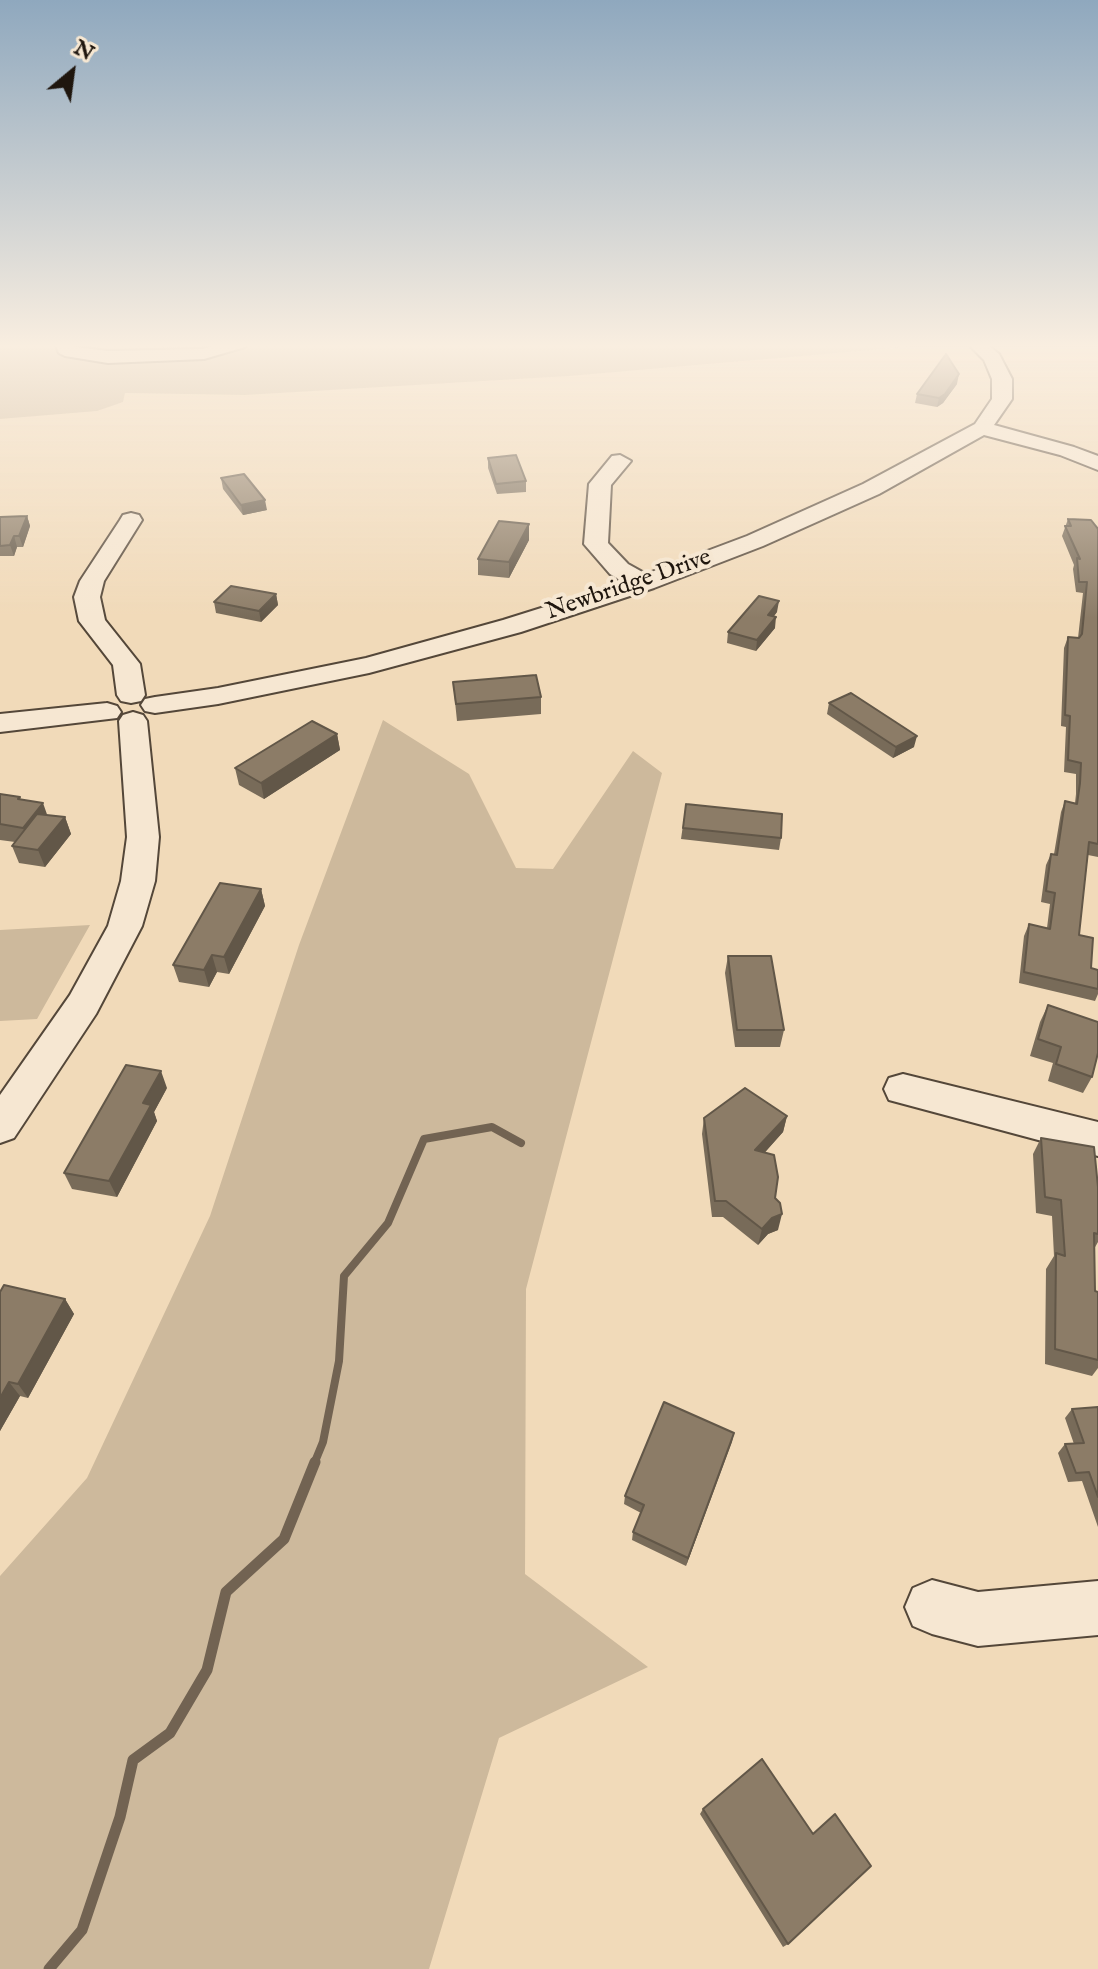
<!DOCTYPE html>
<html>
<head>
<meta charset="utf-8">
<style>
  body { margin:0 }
  #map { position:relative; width:1098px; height:1969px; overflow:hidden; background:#f1dab9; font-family:"IM FELL English",serif }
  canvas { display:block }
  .north { position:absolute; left:32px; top:32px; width:80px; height:80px; -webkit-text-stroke:6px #f6e7d2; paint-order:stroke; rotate:29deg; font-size:22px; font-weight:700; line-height:32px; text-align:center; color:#1f160e }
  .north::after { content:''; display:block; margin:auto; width:28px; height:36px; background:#1f160e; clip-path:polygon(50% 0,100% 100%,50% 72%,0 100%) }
</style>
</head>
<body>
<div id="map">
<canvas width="1098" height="1969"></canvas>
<div class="north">N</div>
</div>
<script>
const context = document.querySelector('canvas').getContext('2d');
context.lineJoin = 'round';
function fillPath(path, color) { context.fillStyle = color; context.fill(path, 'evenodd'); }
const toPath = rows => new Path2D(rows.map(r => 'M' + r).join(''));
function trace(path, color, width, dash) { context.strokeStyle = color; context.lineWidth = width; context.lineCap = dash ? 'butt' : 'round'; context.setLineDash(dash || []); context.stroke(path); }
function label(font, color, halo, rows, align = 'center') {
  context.font = font + ' "IM FELL English",serif'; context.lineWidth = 8; context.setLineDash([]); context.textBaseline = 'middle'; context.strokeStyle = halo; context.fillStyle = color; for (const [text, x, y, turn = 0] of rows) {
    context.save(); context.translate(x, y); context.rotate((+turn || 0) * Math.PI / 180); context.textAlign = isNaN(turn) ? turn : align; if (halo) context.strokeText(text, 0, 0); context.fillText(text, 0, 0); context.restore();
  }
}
const green = toPath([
  [0,343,952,343,569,376,245,395,125,393,123,402,97,411,0,419],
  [383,720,469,774,516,868,553,869,633,751,662,773,526,1289,525,1574,648,1667,499,1738,429,1969,0,1969,0,1576,87,1478,210,1216,299,945],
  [90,925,37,1019,0,1021,0,930]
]);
const streamFar1 = toPath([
  [314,1464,323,1442,339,1361,344,1276,388,1223,424,1139,492,1127,521,1143]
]);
const stream = toPath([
  [49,1969,82,1930,120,1817,133,1760,170,1733,207,1670,226,1592,284,1539,315,1462]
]);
const minor = toPath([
  [55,343,73,343,75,347,108,351,203,349,222,343,248,343,245,347,204,359,108,363,65,356,59,353,55,343],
  [967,343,986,343,999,354,1012,379,1012,399,994,425,1074,447,1098,456,1098,470,1060,455,984,435,879,494,763,546,654,588,521,632,369,673,218,704,155,713,145,711,141,705,145,699,155,697,218,688,366,658,503,620,624,582,610,574,584,544,589,484,612,456,620,455,631,461,611,485,608,543,628,564,646,574,747,536,863,484,975,424,992,399,992,379,984,360,967,343],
  [131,513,139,515,142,520,104,581,100,597,105,620,140,664,145,695,141,701,131,703,121,701,117,695,113,665,79,621,74,597,80,581,120,520,123,515,131,513],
  [107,703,117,706,121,712,117,718,0,732,0,714,107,703],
  [133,712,143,715,147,721,159,837,155,881,142,926,96,1014,14,1138,0,1143,0,1095,70,995,108,926,121,881,127,837,119,721,123,715,133,712],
  [903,1074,1098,1122,1098,1156,889,1100,884,1089,889,1078,903,1074],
  [932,1580,978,1592,1098,1581,1098,1635,978,1646,932,1634,913,1626,905,1607,913,1588,932,1580]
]);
const wall = toPath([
  [957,384,943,403,937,407,915,403,917,394],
  [488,458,526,481,526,492,497,494,488,468],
  [221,478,267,510,243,515,223,489],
  [27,516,30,526,23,547,17,547,14,556,0,556,0,517],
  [1068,519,1098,529,1098,857,1088,855,1079,935,1091,968,1098,970,1098,994,1095,1001,1019,983,1024,936,1029,924,1047,928,1050,904,1041,902,1046,865,1051,854,1054,854,1061,812,1065,801,1075,803,1076,794,1076,774,1064,772,1066,727,1061,726,1064,648,1068,637,1078,638,1083,593,1076,592,1073,569,1074,565,1062,536],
  [529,524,529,540,509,578,478,575,478,559],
  [276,594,278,605,261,622,216,613,214,602],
  [777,612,774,616,775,628,756,651,727,643,728,632],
  [453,682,541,697,541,714,457,721],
  [829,703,914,747,893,758,827,714],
  [337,734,340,750,264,799,239,785,235,768],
  [0,794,20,797,21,800,47,815,65,817,71,834,45,867,19,863,12,846,15,842,0,840],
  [686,804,781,838,779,850,681,839],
  [261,889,265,906,229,974,217,972,209,987,179,982,173,965],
  [728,956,784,1030,780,1047,735,1047,725,973],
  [1048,1005,1092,1077,1083,1093,1048,1081,1053,1063,1030,1056,1040,1022],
  [167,1088,154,1112,157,1121,117,1197,72,1189,64,1173],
  [787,1116,783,1132,764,1153,775,1198,778,1230,768,1234,758,1245,723,1217,712,1217,702,1134,704,1118],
  [1041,1138,1098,1187,1098,1242,1094,1249,1095,1291,1098,1292,1098,1368,1092,1376,1045,1364,1046,1269,1054,1256,1052,1216,1036,1213,1033,1154],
  [0,1292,65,1299,74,1314,28,1398,20,1396,0,1431],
  [1098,1407,1098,1527,1082,1481,1068,1482,1058,1453,1065,1444,1074,1444,1065,1418,1072,1409],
  [734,1433,686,1566,632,1540,633,1532,641,1513,624,1504,625,1496],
  [703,1809,788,1944,783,1947,700,1814]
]);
const shadedWall = toPath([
  [959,374,957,384,943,403,937,407,939,398],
  [265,500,267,510,243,515,241,505],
  [27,516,30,526,23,547,19,536],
  [529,524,529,540,509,578,509,562],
  [14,536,17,547,14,556,10,545],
  [276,594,278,605,261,622,259,611],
  [779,601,777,612,766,626,768,615],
  [776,617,775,628,756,651,757,640],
  [337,734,340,750,264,799,261,783],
  [917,736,914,747,893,758,896,747],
  [43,803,49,820,30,845,23,828],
  [65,817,71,834,45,867,38,850],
  [261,889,265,906,229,974,224,957],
  [212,955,217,972,209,987,204,970],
  [161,1071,167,1088,154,1112,157,1121,117,1197,109,1181,143,1103],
  [787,1116,783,1132,752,1167,755,1150],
  [782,1214,778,1230,768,1234,758,1245,762,1229,772,1218],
  [65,1299,74,1314,28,1398,18,1384],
  [9,1382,20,1396,0,1431,0,1398],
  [734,1433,732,1442,686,1566,688,1558]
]);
const building = toPath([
  [946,354,959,374,945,394,939,398,917,394,946,354],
  [516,455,526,481,496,484,488,458,516,455],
  [244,474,265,500,241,505,221,478,244,474],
  [27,516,19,536,14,536,10,545,0,546,0,517,27,516],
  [1068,519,1091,520,1098,529,1098,844,1089,842,1079,935,1093,938,1091,968,1098,970,1098,989,1024,972,1029,924,1050,929,1055,893,1046,891,1051,854,1057,855,1065,801,1077,804,1080,783,1081,763,1068,760,1070,716,1065,715,1068,637,1079,638,1082,634,1087,582,1079,582,1077,558,1080,559,1065,526,1071,526,1068,519],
  [499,521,529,524,509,562,478,559,499,521],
  [231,586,276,594,259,611,214,602,231,586],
  [759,596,779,601,768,615,776,617,757,640,728,632,759,596],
  [536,675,541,697,456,704,453,682,536,675],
  [851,693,917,736,896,747,829,703,851,693],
  [312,721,337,734,261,783,235,768,312,721],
  [0,794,20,797,18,799,43,803,23,828,0,824,0,794],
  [686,804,782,814,781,838,683,828,686,804],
  [37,814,65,817,38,850,12,846,37,814],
  [220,883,261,889,224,957,212,955,204,970,173,965,220,883],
  [728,956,771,956,784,1030,737,1030,728,956],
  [1048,1005,1098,1022,1098,1053,1092,1077,1056,1064,1061,1047,1038,1039,1048,1005],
  [126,1065,161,1071,143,1103,151,1105,109,1181,64,1173,126,1065],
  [745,1088,787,1116,755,1150,774,1155,778,1177,775,1198,780,1203,782,1214,772,1218,762,1229,726,1201,715,1201,704,1118,745,1088],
  [1041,1138,1094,1147,1098,1187,1098,1234,1094,1233,1095,1291,1098,1292,1098,1360,1055,1349,1056,1253,1065,1256,1061,1200,1045,1197,1041,1138],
  [4,1285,65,1299,18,1384,9,1382,0,1398,0,1292,4,1285],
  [664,1402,734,1433,688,1558,633,1532,644,1505,625,1496,664,1402],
  [1098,1407,1098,1497,1089,1472,1076,1473,1065,1444,1084,1443,1072,1409,1098,1407],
  [762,1759,813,1834,835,1814,871,1866,788,1944,703,1809,762,1759]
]);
const farStreetnames = [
  ["Newbridge Drive",629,586,-19]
];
fillPath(green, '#cdb99c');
trace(streamFar1, '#726352', 8);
trace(stream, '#726352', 11);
trace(minor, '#544739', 4);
fillPath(minor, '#f6e7d2');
fillPath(wall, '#786b59');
fillPath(shadedWall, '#625748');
fillPath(building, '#8c7c67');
trace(building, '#625748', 2);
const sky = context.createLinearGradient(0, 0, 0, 618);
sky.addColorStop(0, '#8fa8be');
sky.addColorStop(0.56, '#f9eee0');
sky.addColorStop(1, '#f9eee000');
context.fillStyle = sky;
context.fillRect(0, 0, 1098, 618);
label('24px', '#1f160e', '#f6e7d2', farStreetnames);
</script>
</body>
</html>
